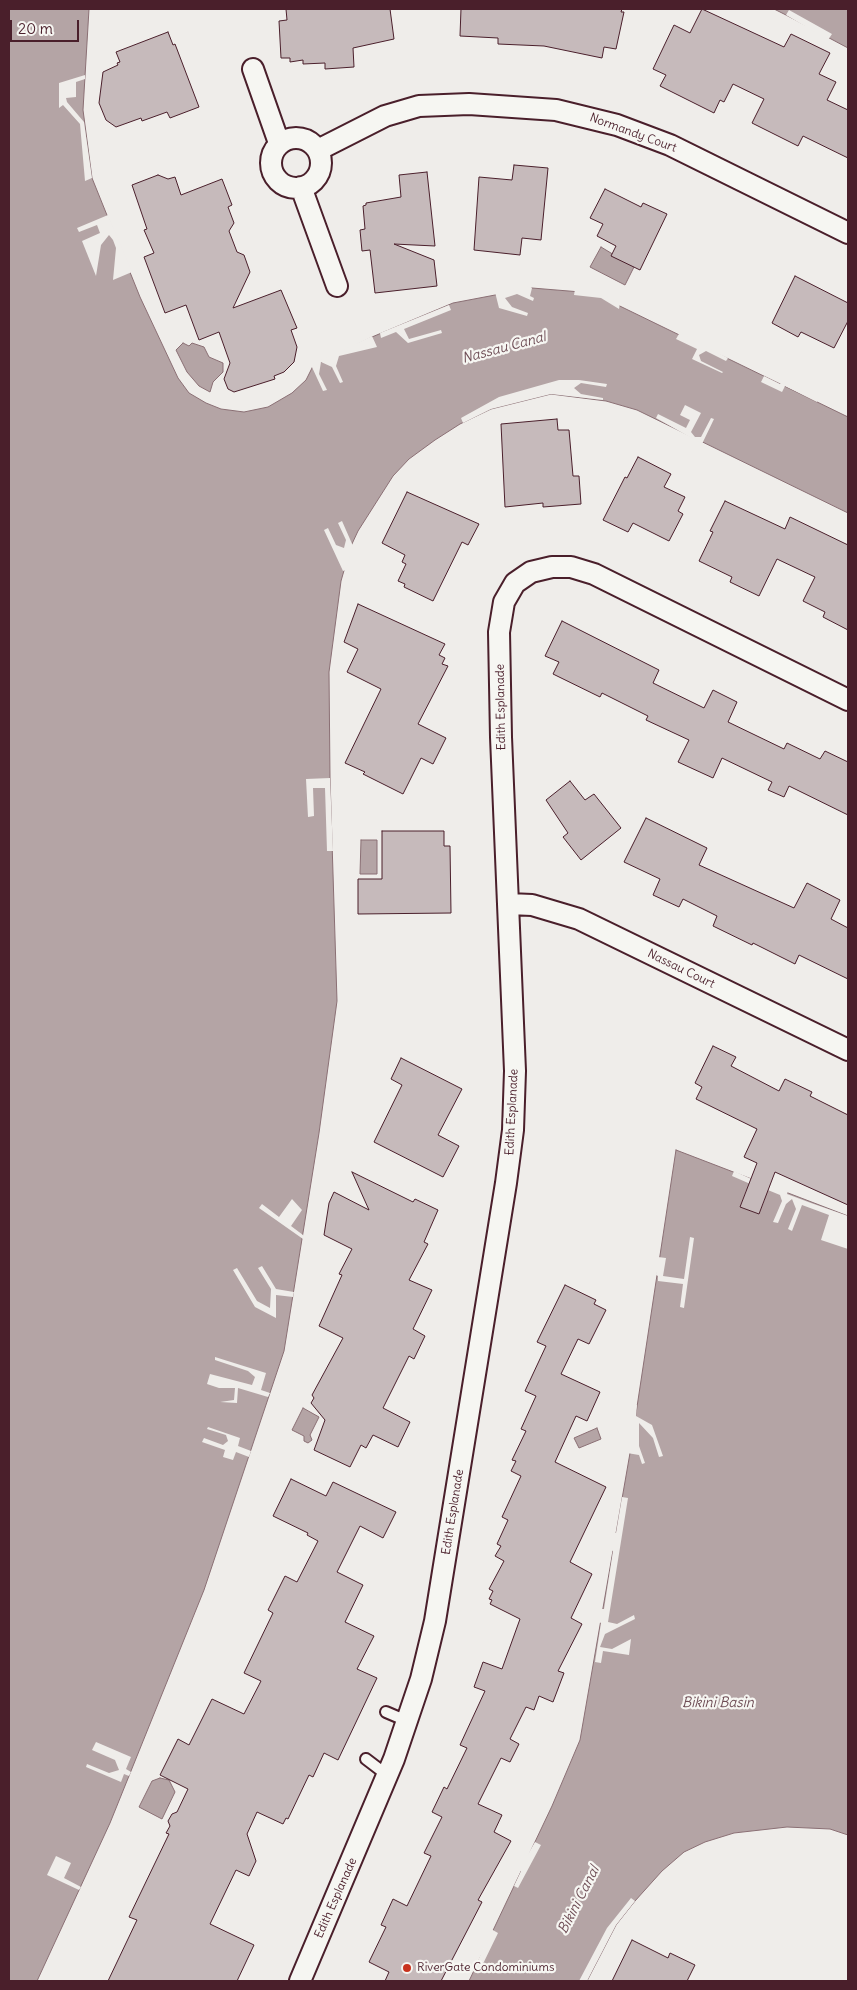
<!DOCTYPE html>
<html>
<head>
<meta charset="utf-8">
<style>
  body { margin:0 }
  #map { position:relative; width:857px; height:1990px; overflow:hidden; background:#efedea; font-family:Delius,sans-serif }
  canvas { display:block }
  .frame { position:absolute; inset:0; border:10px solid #4a1f2b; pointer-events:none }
  .scale { position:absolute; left:10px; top:20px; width:69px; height:22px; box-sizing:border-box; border:2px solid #4a1f2b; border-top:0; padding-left:6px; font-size:15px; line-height:18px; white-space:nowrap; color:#4a1f2b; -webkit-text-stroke:4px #f6f6f2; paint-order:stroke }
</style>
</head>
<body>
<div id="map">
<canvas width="857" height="1990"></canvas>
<div class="frame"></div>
<div class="scale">20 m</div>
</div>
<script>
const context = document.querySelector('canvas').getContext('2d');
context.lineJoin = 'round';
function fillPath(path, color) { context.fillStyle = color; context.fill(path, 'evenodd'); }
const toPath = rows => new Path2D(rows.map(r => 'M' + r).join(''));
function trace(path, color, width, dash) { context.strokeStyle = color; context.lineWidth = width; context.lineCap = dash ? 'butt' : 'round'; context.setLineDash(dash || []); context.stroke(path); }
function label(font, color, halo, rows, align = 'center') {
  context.font = font + ' Delius,sans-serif'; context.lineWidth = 4.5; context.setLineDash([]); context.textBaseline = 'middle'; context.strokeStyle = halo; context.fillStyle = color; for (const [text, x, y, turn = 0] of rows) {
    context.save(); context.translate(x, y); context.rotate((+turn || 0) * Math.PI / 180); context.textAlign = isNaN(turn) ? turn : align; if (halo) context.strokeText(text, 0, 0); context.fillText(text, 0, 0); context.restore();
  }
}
const water = toPath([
  [9,9,89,9,83,110,92,178,140,297,178,378,189,393,206,403,221,409,244,412,268,407,292,393,306,380,313,366,372,337,453,303,532,288,593,293,848,417,848,513,637,410,606,401,551,394,491,409,460,424,435,440,409,459,393,476,358,531,351,546,341,581,329,672,330,778,337,1001,319,1133,284,1351,204,1590,110,1823,37,1981,9,1981,9,9],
  [774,9,848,9,848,48,786,15,774,9],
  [601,247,634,267,625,285,590,267,601,247],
  [183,343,189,346,192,343,204,347,209,357,223,363,223,372,213,382,210,392,199,386,187,372,176,350,183,343],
  [361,840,377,840,377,874,360,874,361,840],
  [676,1150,848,1216,848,1835,830,1829,787,1827,734,1833,705,1842,684,1852,662,1871,635,1901,616,1925,587,1981,469,1981,552,1806,580,1740,630,1453,676,1150],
  [303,1408,319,1417,310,1435,312,1440,308,1443,304,1441,304,1436,292,1430,303,1408],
  [597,1428,601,1439,579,1448,574,1438,597,1428],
  [160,1778,169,1780,175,1792,162,1819,139,1807,152,1781,160,1778]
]);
const pier = toPath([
  [789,10,832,34,828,40,786,15],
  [85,75,85,79,76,82,76,97,66,98,67,102,84,122,92,178,85,181,80,124,63,105,59,108,59,83],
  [108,215,132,272,113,280,116,248,113,240,109,235,101,245,96,276,82,241,100,233,97,225,79,232,77,228],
  [529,286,532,288,530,296,534,298,533,301,517,294,505,298,512,307,528,313,527,316,499,308,495,292],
  [575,289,595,291,620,303,619,309,601,298,574,295],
  [449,305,451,310,404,329,409,339,441,330,442,333,408,343,396,332,381,338,380,333],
  [680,332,728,358,726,361,706,351,699,355,701,361,723,372,722,373,692,359,697,349,676,339],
  [372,336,377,347,339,356,336,366,343,382,340,383,332,367,321,362,319,374,327,390,323,391,311,365],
  [764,376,780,384,782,382,786,383,818,399,817,402,785,386,782,392,761,382],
  [559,380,579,380,607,384,606,387,581,383,574,388,581,394,603,398,603,400,551,394,491,409,463,423,461,418,499,397],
  [685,405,701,413,691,432,695,437,701,437,711,418,714,419,702,444,656,418,658,414,686,428,690,420,680,415],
  [342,521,353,546,346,570,343,571,324,530,328,528,336,545,344,548,346,540,338,523],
  [330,778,333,851,327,851,325,788,313,788,314,816,308,817,306,779],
  [734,1171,769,1187,770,1185,788,1191,787,1194,811,1203,848,1216,848,1249,821,1240,829,1215,802,1205,792,1231,788,1229,796,1209,792,1199,786,1204,778,1223,773,1222,782,1201,780,1195,763,1188,759,1196,765,1199,759,1214,740,1207,746,1191,752,1193,755,1186,732,1176],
  [292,1199,302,1210,291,1226,303,1235,303,1239,259,1208,262,1204,279,1217],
  [690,1237,694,1238,684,1308,680,1307,683,1284,658,1281,658,1276,656,1275,658,1257,666,1258,663,1276,684,1279],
  [262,1266,276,1289,294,1292,293,1297,276,1295,276,1318,255,1307,233,1270,237,1268,257,1301,270,1308,271,1289,258,1268],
  [215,1357,266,1373,261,1390,270,1393,268,1397,238,1388,237,1403,220,1402,234,1400,235,1388,219,1388,207,1384,210,1374,252,1385,255,1377,248,1371,215,1360],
  [635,1405,637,1405,636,1416,652,1425,663,1456,659,1457,653,1438,639,1423,639,1446,645,1463,642,1464,639,1455,627,1453],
  [208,1427,240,1438,238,1446,251,1451,249,1457,236,1452,233,1460,223,1457,225,1450,202,1442,204,1438,223,1445,228,1441,226,1435,207,1429],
  [622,1497,628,1498,608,1622,617,1624,634,1615,635,1619,605,1634,600,1647,612,1649,631,1639,629,1655,603,1651,601,1663,595,1662,601,1623,599,1622,601,1609,604,1609,613,1551,611,1550,614,1533,616,1533],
  [96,1742,131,1757,126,1769,131,1772,129,1776,124,1774,121,1782,86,1767,87,1764,109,1773,119,1770,115,1760,92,1750],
  [535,1842,541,1845,518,1888,514,1886,521,1871,519,1870],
  [56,1856,71,1863,64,1878,81,1887,79,1890,47,1875],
  [631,1898,635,1901,616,1925,587,1981,579,1981,607,1928],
  [491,1929,498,1933,480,1970,475,1968]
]);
const building = toPath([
  [286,9,390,9,394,39,353,48,354,67,325,69,325,63,303,64,303,60,290,62,290,58,281,58,279,21,287,20,286,9],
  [461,9,622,9,621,12,624,12,616,49,604,47,602,58,544,46,498,44,498,38,460,36,461,9],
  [702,9,784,47,791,34,830,53,819,74,836,82,827,100,848,110,848,158,803,136,798,146,752,123,764,99,733,84,724,102,720,100,714,113,660,86,666,75,653,69,674,25,690,33,702,9],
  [168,32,173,45,175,44,199,107,170,118,167,112,142,121,141,118,116,127,106,120,99,103,103,72,118,65,117,63,120,62,116,52,168,32],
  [514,165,548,168,541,240,522,238,520,255,474,250,479,177,512,180,514,165],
  [427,172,435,246,394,244,434,260,437,286,375,293,370,250,362,251,360,230,365,229,363,206,366,205,366,203,401,197,399,175,427,172],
  [158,175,168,179,175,177,181,195,222,179,232,205,228,207,234,223,229,231,237,252,244,255,250,272,233,308,281,290,297,328,291,330,297,347,294,362,284,372,274,376,275,379,234,392,228,389,224,379,230,363,219,332,199,340,186,305,165,313,144,257,154,253,144,230,147,229,132,185,158,175],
  [605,189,641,207,643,203,667,214,640,270,611,256,616,246,597,236,603,224,590,218,605,189],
  [795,276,848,303,848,321,834,348,801,332,798,337,772,323,795,276],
  [557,419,558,430,569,430,573,476,579,476,581,504,543,507,543,503,505,507,501,424,557,419],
  [638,457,671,474,664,487,685,497,678,511,683,514,669,541,633,523,628,532,603,520,625,477,627,478,638,457],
  [407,492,479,524,468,545,462,542,433,601,404,587,405,584,398,581,406,564,402,562,405,555,382,543,407,492],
  [725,501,785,529,790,517,848,545,848,630,823,617,825,612,803,601,815,577,777,559,759,596,730,582,732,577,699,561,713,532,710,531,725,501],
  [358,604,445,644,439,655,445,658,442,664,448,666,418,724,446,738,433,764,421,758,403,794,363,774,365,772,345,763,381,689,347,672,358,649,344,642,358,604],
  [562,621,659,670,653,683,704,708,713,690,737,702,728,722,784,749,787,743,820,759,825,751,848,762,848,815,789,786,784,797,768,790,772,782,722,758,713,778,678,762,689,740,646,720,648,716,602,693,600,697,553,674,559,662,545,656,562,621],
  [570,781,585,800,594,794,621,828,581,860,563,837,568,833,546,800,570,781],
  [646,818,707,848,699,865,794,908,807,883,840,900,831,919,848,928,848,979,799,955,795,964,753,943,752,945,713,926,717,916,683,899,679,907,653,895,660,879,624,862,646,818],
  [382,831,444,831,444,846,450,846,451,913,358,914,358,879,382,879,382,831],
  [713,1046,736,1057,731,1066,779,1091,785,1079,812,1092,810,1096,848,1115,848,1205,775,1172,759,1214,740,1207,757,1163,744,1157,757,1129,696,1099,702,1087,695,1083,713,1046],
  [401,1058,462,1089,438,1135,459,1146,443,1177,374,1142,402,1085,391,1079,401,1058],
  [352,1172,413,1202,415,1199,438,1210,424,1242,428,1244,409,1280,432,1290,413,1329,425,1336,414,1359,409,1356,383,1408,410,1422,398,1447,373,1435,366,1448,361,1445,350,1467,314,1450,325,1420,311,1403,314,1398,312,1395,343,1338,319,1326,342,1275,339,1274,352,1249,324,1235,329,1203,334,1192,369,1210,352,1172],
  [565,1285,596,1300,594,1304,606,1310,589,1344,578,1339,561,1374,600,1392,587,1421,576,1416,555,1462,606,1487,570,1562,592,1574,571,1618,582,1624,558,1671,564,1673,553,1702,539,1696,534,1710,526,1707,510,1739,519,1744,510,1762,501,1758,478,1804,502,1815,494,1832,511,1841,478,1900,482,1902,441,1981,385,1981,389,1972,369,1962,386,1927,381,1925,393,1899,407,1906,431,1856,424,1853,442,1817,432,1812,444,1787,447,1789,467,1748,460,1745,485,1691,474,1687,483,1662,502,1669,520,1619,490,1604,492,1600,489,1599,493,1591,489,1589,504,1561,495,1556,501,1546,497,1544,508,1520,502,1517,521,1476,511,1471,516,1461,512,1460,526,1431,521,1429,536,1396,525,1391,546,1346,537,1342,565,1285],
  [291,1479,326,1496,333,1482,396,1512,383,1538,360,1526,337,1572,363,1585,345,1622,374,1636,357,1669,377,1678,338,1760,324,1753,313,1777,309,1775,288,1819,286,1818,283,1824,257,1812,247,1834,256,1861,249,1876,236,1870,210,1924,254,1945,237,1981,108,1981,137,1920,129,1917,169,1834,166,1833,170,1826,168,1821,172,1814,177,1812,188,1789,160,1775,178,1739,189,1745,212,1699,244,1714,261,1681,244,1673,273,1613,268,1610,285,1576,297,1582,318,1541,307,1535,308,1533,273,1516,291,1479],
  [632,1940,668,1958,670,1953,695,1965,687,1981,612,1981,632,1940]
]);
const lane = toPath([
  [386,1712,407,1721],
  [366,1759,387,1775]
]);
const street = toPath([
  [253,69,279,143],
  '271 163a25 25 0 1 1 50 0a25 25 0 1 1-50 0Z',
  [318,150,385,116,419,106,469,104,556,110,617,125,670,145,848,233],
  [301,187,337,286],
  [509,904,532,905,579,919,848,1050],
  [300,1981,394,1759,421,1679,435,1621,506,1183,513,1130,515,1071,501,737,499,632,504,602,515,583,531,572,552,567,571,567,594,574,848,700]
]);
const markers = [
  [407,1968,5,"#c8321e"]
];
const streetNames = [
  ["Normandy Court",633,133,20],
  ["Edith Esplanade",501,707,-91],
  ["Nassau Court",681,969,26],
  ["Edith Esplanade",512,1112,-87],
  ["Edith Esplanade",453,1512,-81],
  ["Edith Esplanade",336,1898,-66]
];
const poiNames = [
  ["RiverGate Condominiums",417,1968]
];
const waterNames = [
  ["Nassau Canal",504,348,-15],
  ["Bikini Basin",718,1703],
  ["Bikini Canal",579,1900,-63]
];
fillPath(water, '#b4a4a5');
trace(water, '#8a6f74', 1);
fillPath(pier, '#efedea');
fillPath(building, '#c6babb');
trace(building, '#4a1f2b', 1);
trace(lane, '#4a1f2b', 14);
trace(street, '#4a1f2b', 24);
trace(lane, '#f6f6f2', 10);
trace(street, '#f6f6f2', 20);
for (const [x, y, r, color] of markers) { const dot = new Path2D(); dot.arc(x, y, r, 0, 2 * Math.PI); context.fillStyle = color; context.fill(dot); trace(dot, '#f6f6f2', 2); }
label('12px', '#4a1f2b', '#f6f6f2', streetNames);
label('12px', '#4a1f2b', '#f6f6f2', poiNames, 'left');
label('italic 14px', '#6f4e56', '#f6f6f2', waterNames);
</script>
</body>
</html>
